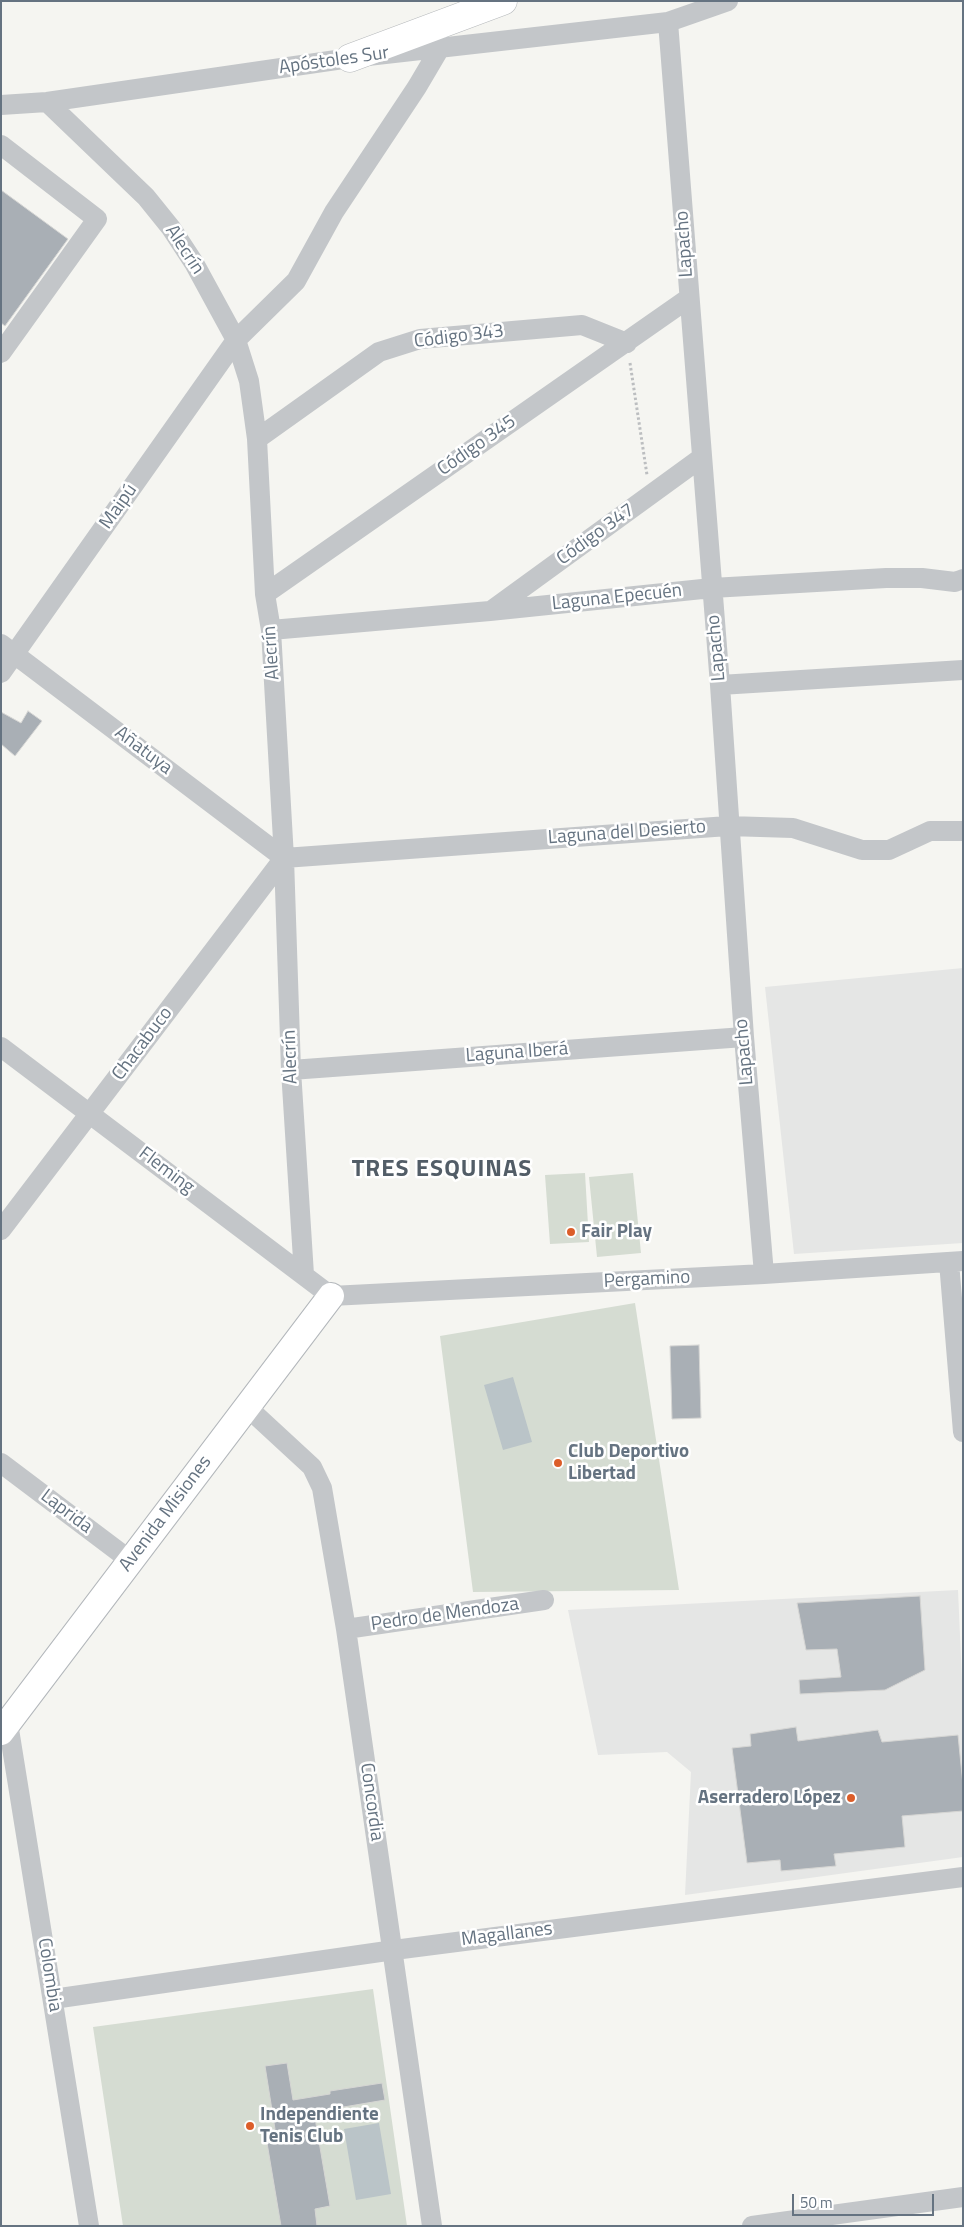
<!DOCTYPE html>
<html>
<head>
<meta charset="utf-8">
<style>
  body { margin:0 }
  #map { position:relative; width:964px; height:2227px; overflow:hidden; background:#f5f5f1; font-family:"Titillium Web",sans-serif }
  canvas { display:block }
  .frame { position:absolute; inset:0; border:2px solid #657381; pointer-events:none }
  .scale { position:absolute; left:792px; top:2194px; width:142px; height:22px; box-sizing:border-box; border:2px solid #657381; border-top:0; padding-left:6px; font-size:15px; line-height:18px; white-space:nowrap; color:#657381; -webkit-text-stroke:4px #fff; paint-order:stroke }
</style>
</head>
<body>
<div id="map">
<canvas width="964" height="2227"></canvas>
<div class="frame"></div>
<div class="scale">50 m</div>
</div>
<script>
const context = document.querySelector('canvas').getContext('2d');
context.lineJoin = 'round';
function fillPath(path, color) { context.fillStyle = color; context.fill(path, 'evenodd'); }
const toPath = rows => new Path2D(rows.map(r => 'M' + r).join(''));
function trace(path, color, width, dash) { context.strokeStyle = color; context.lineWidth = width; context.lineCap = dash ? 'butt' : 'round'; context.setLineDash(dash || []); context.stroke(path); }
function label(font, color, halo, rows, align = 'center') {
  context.font = font + ' "Titillium Web",sans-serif'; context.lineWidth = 5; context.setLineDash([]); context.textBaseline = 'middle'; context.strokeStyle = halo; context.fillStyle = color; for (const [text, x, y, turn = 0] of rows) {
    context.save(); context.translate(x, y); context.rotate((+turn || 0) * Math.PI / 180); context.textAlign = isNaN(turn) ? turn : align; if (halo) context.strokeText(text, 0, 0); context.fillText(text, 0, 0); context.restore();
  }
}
const built = toPath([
  [963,968,963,1243,794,1254,765,987],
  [958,1590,963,1704,963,1857,685,1895,691,1772,667,1752,598,1755,568,1610]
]);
const green = toPath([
  [585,1173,589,1242,550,1244,545,1175],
  [633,1173,641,1253,597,1257,589,1177],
  [635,1303,679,1590,473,1592,440,1336],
  [373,1989,407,2226,123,2226,93,2027]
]);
const water = toPath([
  [513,1377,532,1442,503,1450,484,1385],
  [379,2123,391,2194,356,2200,344,2129]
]);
const building = toPath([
  [1,190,68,239,5,326,1,323,1,190],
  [28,711,42,721,15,756,1,744,1,712,21,723,28,711],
  [699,1345,701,1418,672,1419,670,1346,699,1345],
  [920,1596,925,1670,885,1690,800,1694,799,1680,841,1677,837,1649,806,1650,797,1603,920,1596],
  [796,1727,798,1741,878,1730,882,1742,958,1735,963,1785,963,1811,902,1816,905,1847,834,1854,836,1866,781,1871,780,1860,747,1863,732,1748,751,1746,750,1734,796,1727],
  [287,2063,293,2100,330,2094,330,2091,382,2083,385,2100,314,2112,330,2206,315,2209,317,2226,281,2226,265,2131,275,2129,265,2066,287,2063]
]);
const path = toPath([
  [630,363,647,475]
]);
const minor = toPath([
  [668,22,720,685,744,1037,764,1274],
  [47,102,146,197,171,228,194,263,236,340,249,381,257,439,265,594,271,630,284,858,291,1070,304,1275],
  [1,105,47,102,350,58,668,22,728,1],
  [1,145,97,219,1,353],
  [257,439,379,352,420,339,582,325,627,343],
  [265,594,689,298],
  [492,610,701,458],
  [271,630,490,611,712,588,886,578,922,578,955,582,963,579],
  [1,644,284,858],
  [1,673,236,340,296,281,334,212,417,87,440,48],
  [720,685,963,670],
  [284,858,728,826,793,828,862,850,889,850,930,831,963,831],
  [1,1047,331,1296,764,1274,963,1261],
  [291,1070,744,1037],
  [1,1230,284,858],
  [949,1262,963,1432],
  [247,1407,312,1467,322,1488,346,1629,432,2226],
  [1,1463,131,1561],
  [346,1629,544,1600],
  [8,1723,89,2226],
  [53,1999,394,1950,963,1877],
  [752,2226,963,2197]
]);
const major = toPath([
  [1,1732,331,1296]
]);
const highway = toPath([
  [350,58,503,1]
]);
const markers = [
  [571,1232,5,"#dc5e2a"],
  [558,1463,5,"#dc5e2a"],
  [851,1798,5,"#dc5e2a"],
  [250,2126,5,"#dc5e2a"]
];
const streetNames = [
  ["Apóstoles Sur",334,61,-8],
  ["Lapacho",685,244,-94],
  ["Alecrín",184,250,57],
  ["Código 343",459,337,-7],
  ["Código 345",477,446,-35],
  ["Maipú",119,507,-55],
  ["Código 347",596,535,-36],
  ["Laguna Epecuén",617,598,-6],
  ["Lapacho",717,648,-95],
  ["Alecrín",272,653,-94],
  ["Añatuya",143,751,37],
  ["Laguna del Desierto",627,833,-4],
  ["Chacabuco",143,1044,-53],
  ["Lapacho",745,1052,-95],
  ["Laguna Iberá",517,1053,-4],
  ["Alecrín",291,1057,-92],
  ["Fleming",166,1171,37],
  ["Pergamino",647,1280,-3],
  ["Laprida",66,1512,37],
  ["Avenida Misiones",166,1514,-53],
  ["Pedro de Mendoza",445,1615,-8],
  ["Concordia",371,1802,82],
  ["Magallanes",507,1935,-7],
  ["Colombia",49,1975,81]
];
const poiNames = [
  ["Fair Play",581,1232],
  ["Club Deportivo",568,1452],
  ["Libertad",568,1474],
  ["Aserradero López",841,1798,"right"],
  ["Independiente",260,2115],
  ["Tenis Club",260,2137]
];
const districtNames = [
  ["TRES ESQUINAS",442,1170]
];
fillPath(built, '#e5e6e5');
fillPath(green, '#d5dcd2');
fillPath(water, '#bac4c8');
fillPath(building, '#a9afb5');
trace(building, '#d6d6d4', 1);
trace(major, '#b3b7bb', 28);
trace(highway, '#b5b8bb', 29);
trace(path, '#bcbec0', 3, [2.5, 2.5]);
trace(minor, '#c3c6c9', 20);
trace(major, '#fff', 26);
trace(highway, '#fff', 28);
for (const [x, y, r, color] of markers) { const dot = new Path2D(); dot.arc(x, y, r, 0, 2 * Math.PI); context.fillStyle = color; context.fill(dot); trace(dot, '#fff', 2); }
label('19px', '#657381', '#fff', streetNames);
label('bold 19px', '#657381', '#fff', poiNames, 'left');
context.letterSpacing = '1px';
label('bold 24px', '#525d67', '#fff', districtNames);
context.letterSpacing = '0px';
</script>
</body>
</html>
